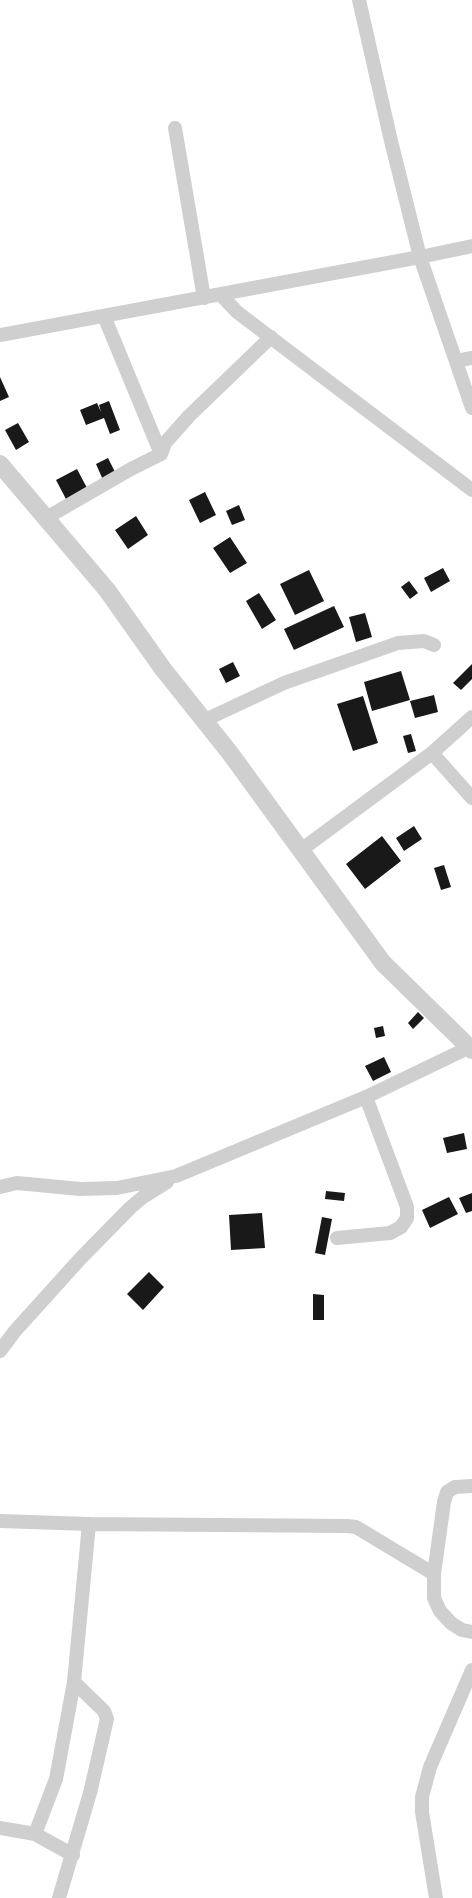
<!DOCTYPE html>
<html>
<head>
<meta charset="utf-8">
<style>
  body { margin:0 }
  canvas { display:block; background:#fff }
</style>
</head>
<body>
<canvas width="472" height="1898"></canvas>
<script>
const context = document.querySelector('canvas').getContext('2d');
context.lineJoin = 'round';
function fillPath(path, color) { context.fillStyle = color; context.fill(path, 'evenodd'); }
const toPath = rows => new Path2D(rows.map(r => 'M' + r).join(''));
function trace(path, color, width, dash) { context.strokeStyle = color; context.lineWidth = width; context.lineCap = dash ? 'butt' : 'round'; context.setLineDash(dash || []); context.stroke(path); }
const building = toPath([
  [0,377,9,397,0,401],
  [109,401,120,430,110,434,104,418,86,425,80,410,97,403,101,412,99,405],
  [18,423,29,442,16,450,5,430],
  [108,458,116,474,103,480,96,464],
  [77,469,87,488,66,499,56,480],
  [205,492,216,515,200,523,189,500],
  [239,505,245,520,232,525,226,511],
  [136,516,148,535,128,549,115,530],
  [230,537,247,563,230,573,213,548],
  [443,568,450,581,431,592,424,578],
  [309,570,324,601,295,615,280,584],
  [409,581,418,593,410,599,401,587],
  [259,593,276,620,262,629,246,601],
  [334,606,344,627,294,650,284,629],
  [365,613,372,637,356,642,349,617],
  [233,662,240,676,226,683,219,669],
  [472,664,472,679,461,690,453,683],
  [401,671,410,700,372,711,364,682],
  [434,695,438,712,415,718,410,701],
  [363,696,378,743,353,751,337,704],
  [411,734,416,751,408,753,403,736],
  [414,826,422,839,404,851,396,838],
  [382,836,401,861,365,889,346,864],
  [444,865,451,887,441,890,434,868],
  [418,1012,424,1018,413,1029,408,1023],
  [383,1026,385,1036,376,1038,374,1028],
  [384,1057,391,1072,373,1081,365,1066],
  [464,1133,467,1149,447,1153,443,1138],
  [326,1191,345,1193,344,1201,325,1199],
  [472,1193,472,1211,466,1213,459,1198],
  [449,1197,458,1214,430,1228,422,1210],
  [262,1213,265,1248,231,1250,229,1215],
  [322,1217,332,1219,325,1255,315,1253],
  [149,1272,164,1287,143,1310,127,1294],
  [313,1294,324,1295,324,1320,313,1320]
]);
const minor = toPath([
  [359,0,391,141,420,257,472,408],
  [175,128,204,298],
  [220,294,237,312,472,490],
  [104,316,161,454],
  [0,335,420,257,472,246],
  [456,361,472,358],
  [46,518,131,469,161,454,165,443,189,416,271,337],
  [205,720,284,683,398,643,424,641,434,645],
  [432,753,472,798],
  [301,850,432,753,472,717],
  [0,1187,17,1183,80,1189,117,1188,176,1176,366,1097,472,1046],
  [337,1238,390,1233,401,1227,407,1218,407,1207,366,1097],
  [0,1351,15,1331,80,1259,130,1208,143,1197,167,1182],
  [472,1486,455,1487,447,1492,444,1502,434,1574,434,1598,440,1611,451,1623,462,1630,472,1632],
  [0,1521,89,1524,347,1526,356,1527,434,1574],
  [0,1828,35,1834,73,1855],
  [35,1834,56,1779,74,1682,89,1524],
  [59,1898,90,1793,107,1719,104,1711,74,1682],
  [436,1898,422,1812,422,1797,430,1767,472,1670]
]);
const tertiary = toPath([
  [0,464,107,590,163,669,230,753,383,963,472,1050]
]);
fillPath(building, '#191919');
trace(minor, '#cfcfcf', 14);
trace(tertiary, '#cfcfcf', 18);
</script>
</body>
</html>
